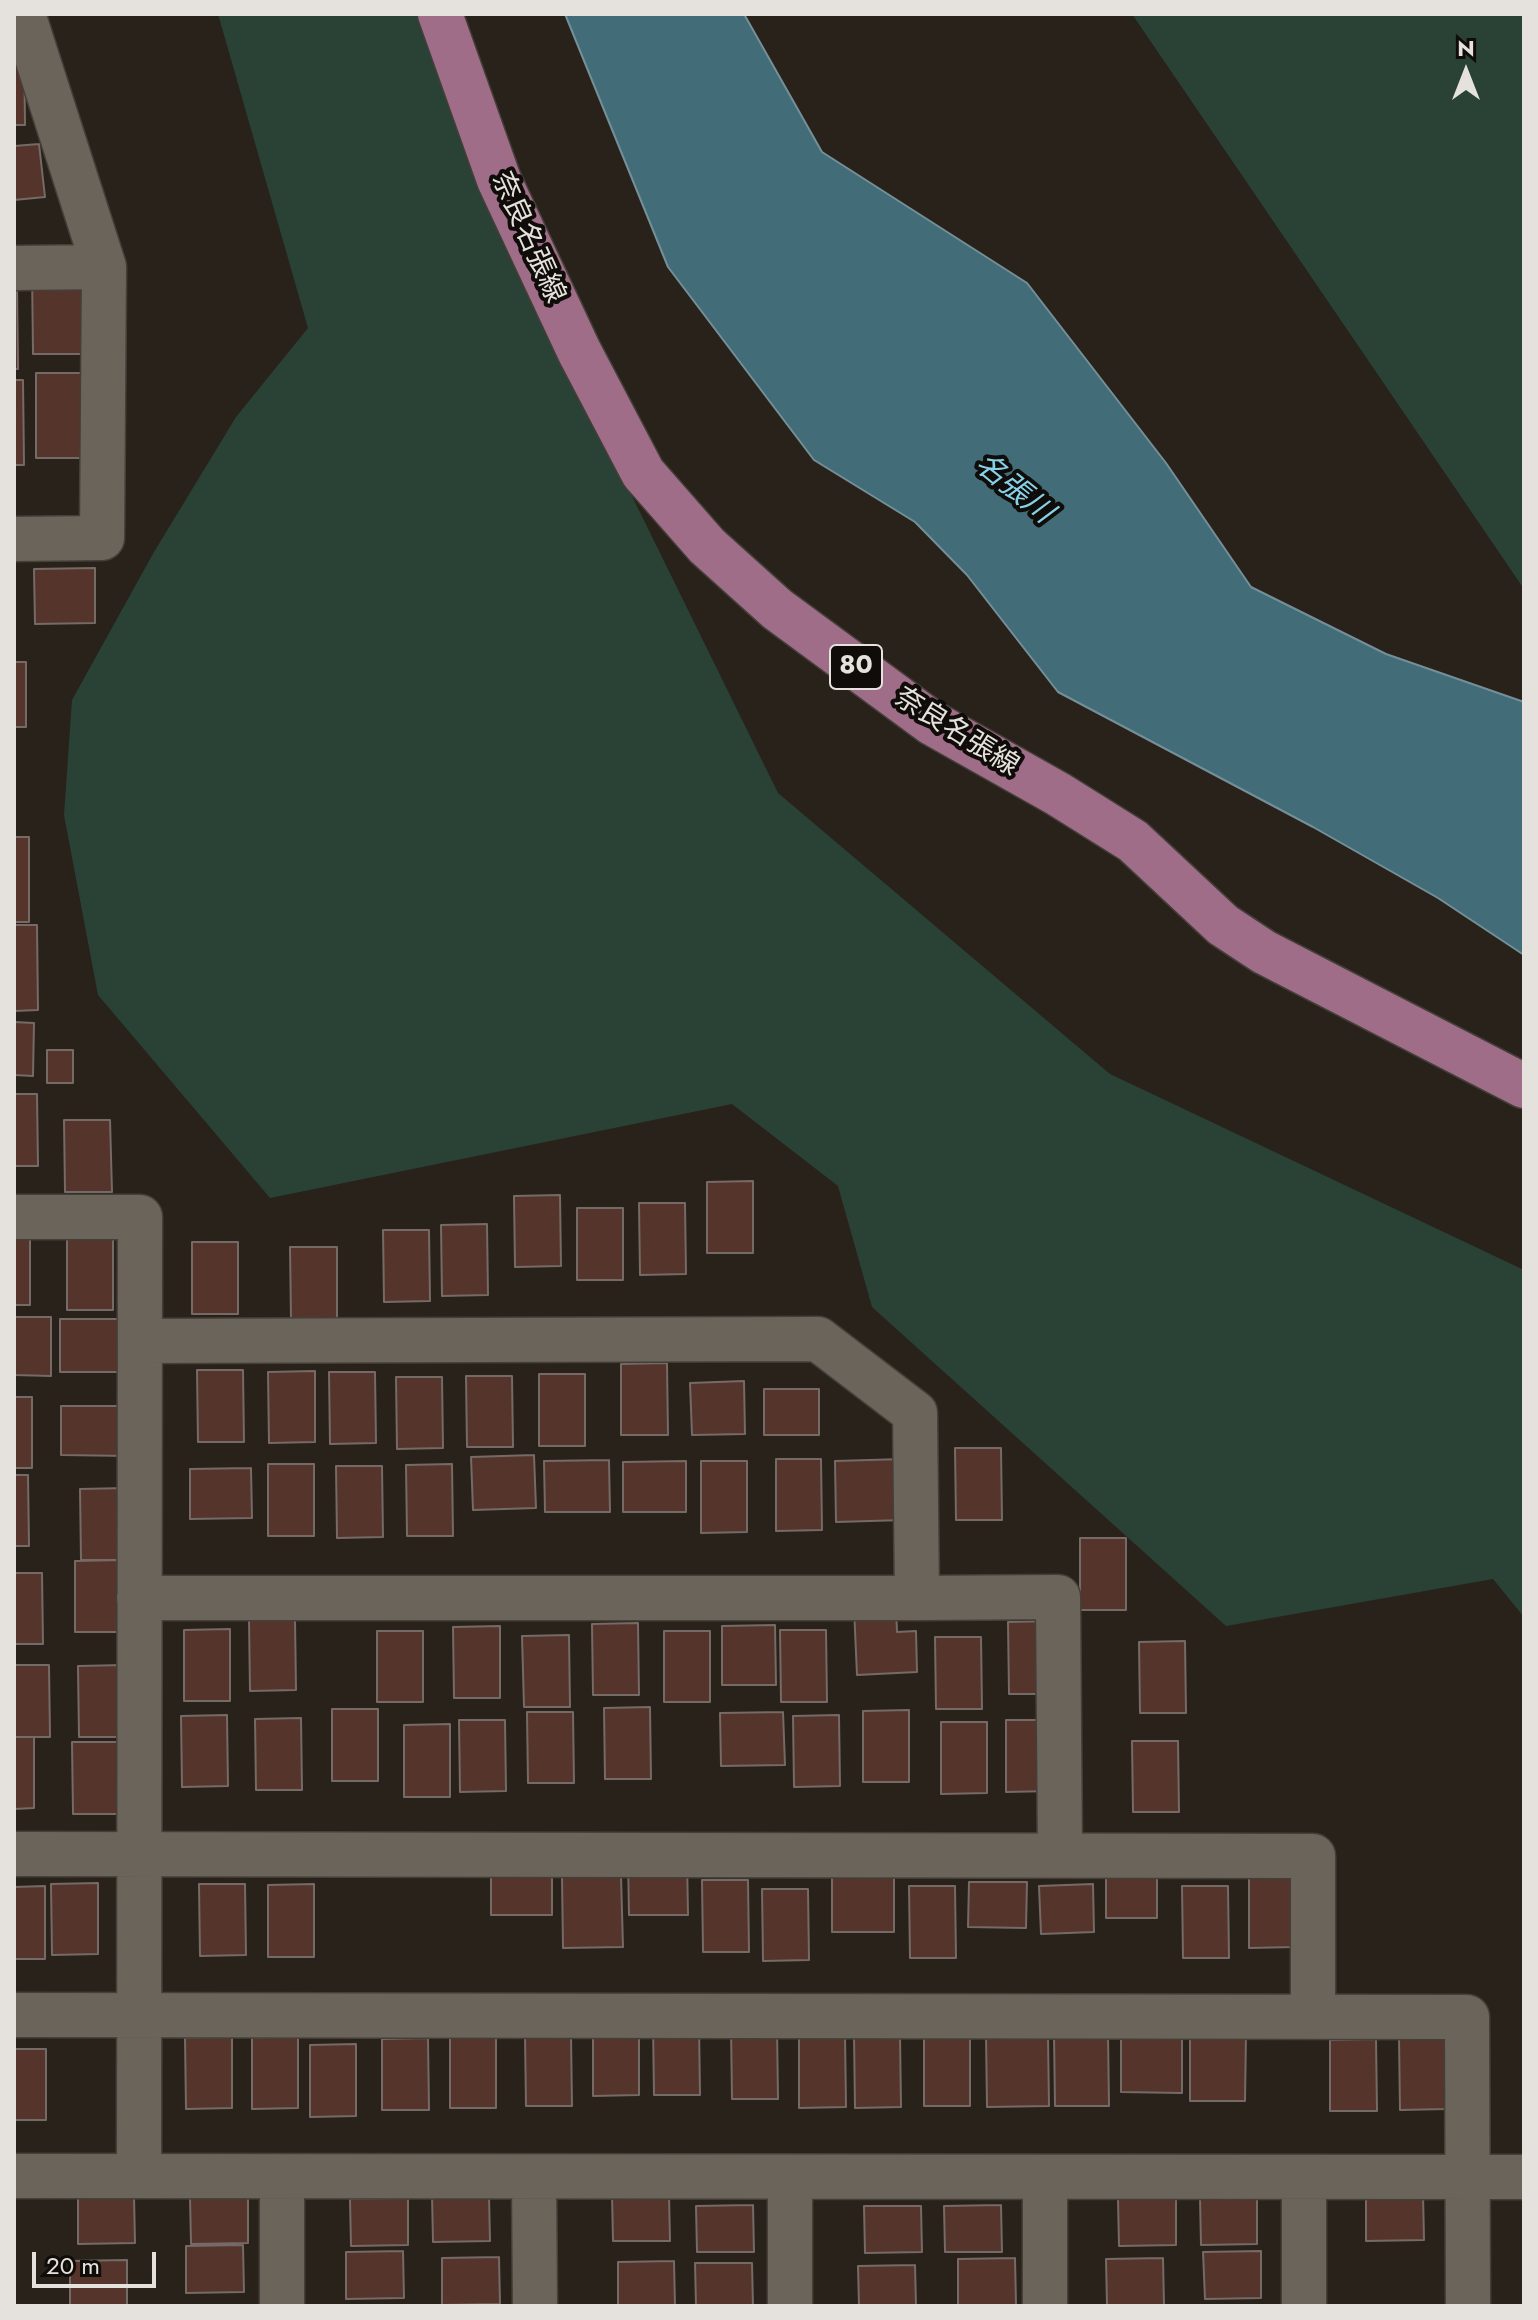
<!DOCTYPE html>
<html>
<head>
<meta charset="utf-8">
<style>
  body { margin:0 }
  #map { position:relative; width:1538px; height:2320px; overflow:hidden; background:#28221a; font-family:Jost,sans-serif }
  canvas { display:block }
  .frame { position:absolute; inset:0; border:16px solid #e5e1dc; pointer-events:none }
  .north { position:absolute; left:1426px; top:32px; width:80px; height:80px; -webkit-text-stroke:6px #0f0c09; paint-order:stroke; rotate:0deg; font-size:22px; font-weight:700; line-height:32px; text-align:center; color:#e5e1dc }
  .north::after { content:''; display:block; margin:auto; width:28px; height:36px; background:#e5e1dc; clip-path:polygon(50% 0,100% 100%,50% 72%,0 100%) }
  .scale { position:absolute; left:32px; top:2252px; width:124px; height:36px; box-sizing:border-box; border:4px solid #e5e1dc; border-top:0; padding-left:10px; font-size:24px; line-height:28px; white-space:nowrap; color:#e5e1dc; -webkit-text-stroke:6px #0f0c09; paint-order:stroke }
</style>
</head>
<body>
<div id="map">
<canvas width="1538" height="2320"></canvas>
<div class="frame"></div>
<div class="north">N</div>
<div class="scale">20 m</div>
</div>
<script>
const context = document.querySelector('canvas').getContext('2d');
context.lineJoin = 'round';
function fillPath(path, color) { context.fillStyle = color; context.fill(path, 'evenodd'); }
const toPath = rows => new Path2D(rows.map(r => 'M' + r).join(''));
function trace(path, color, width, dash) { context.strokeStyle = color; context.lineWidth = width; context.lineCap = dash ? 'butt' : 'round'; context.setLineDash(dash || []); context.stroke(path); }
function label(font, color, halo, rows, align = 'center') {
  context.font = font + ' Jost,"Noto Sans JP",sans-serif'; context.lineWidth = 8; context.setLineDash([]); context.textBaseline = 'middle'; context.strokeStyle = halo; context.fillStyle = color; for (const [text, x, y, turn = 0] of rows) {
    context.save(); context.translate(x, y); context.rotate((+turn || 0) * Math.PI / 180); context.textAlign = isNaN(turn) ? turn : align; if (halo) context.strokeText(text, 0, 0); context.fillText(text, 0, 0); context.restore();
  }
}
const green = toPath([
  [218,14,421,14,571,372,778,793,1110,1074,1524,1270,1524,1617,1493,1579,1226,1626,872,1307,838,1186,732,1104,270,1198,98,995,64,815,72,700,154,552,236,417,308,328],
  [1132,14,1524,14,1524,589]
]);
const water = toPath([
  [565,14,744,14,822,152,1027,283,1166,463,1251,587,1386,654,1524,702,1524,955,1438,898,1313,827,1058,692,967,575,915,522,814,460,668,267,565,14]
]);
const building = toPath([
  [14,40,24,40,25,125,14,125,14,40],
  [39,144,45,197,14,200,14,146,39,144],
  [92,269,93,354,33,354,32,270,92,269],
  [14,284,17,284,18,369,14,369,14,284],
  [36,373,96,373,96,458,36,458,36,373],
  [14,380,23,380,24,465,14,465,14,380],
  [95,568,95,623,35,624,34,569,95,568],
  [14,662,26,662,26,727,14,727,14,662],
  [14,837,29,837,29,922,14,922,14,837],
  [14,925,37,925,38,1010,14,1011,14,925],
  [14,1022,34,1023,33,1076,14,1075,14,1022],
  [47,1050,73,1050,73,1083,47,1083,47,1050],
  [14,1094,37,1094,38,1166,14,1166,14,1094],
  [64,1120,110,1120,112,1192,65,1192,64,1120],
  [753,1181,753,1253,707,1253,707,1182,753,1181],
  [560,1195,561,1266,515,1267,514,1196,560,1195],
  [639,1203,685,1203,686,1274,640,1275,639,1203],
  [577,1208,623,1208,623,1280,577,1280,577,1208],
  [487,1224,488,1295,442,1296,441,1225,487,1224],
  [383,1230,429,1230,430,1301,384,1302,383,1230],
  [14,1233,30,1233,30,1305,14,1305,14,1233],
  [113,1238,113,1310,67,1310,67,1239,113,1238],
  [192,1242,238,1242,238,1314,192,1314,192,1242],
  [290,1247,337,1247,337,1318,291,1319,290,1247],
  [14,1317,51,1317,51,1376,14,1375,14,1317],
  [60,1319,126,1319,126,1372,60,1372,60,1319],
  [667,1363,668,1435,621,1435,621,1364,667,1363],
  [197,1370,243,1370,244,1442,198,1442,197,1370],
  [315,1371,315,1442,269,1443,268,1372,315,1371],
  [329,1372,375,1372,376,1443,330,1444,329,1372],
  [539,1374,585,1374,585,1446,539,1446,539,1374],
  [466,1376,512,1376,513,1447,467,1447,466,1376],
  [396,1377,442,1377,443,1448,397,1449,396,1377],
  [744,1381,745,1434,692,1435,690,1383,744,1381],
  [764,1389,819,1389,819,1435,764,1435,764,1389],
  [14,1397,32,1397,32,1468,14,1468,14,1397],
  [61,1406,129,1406,129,1456,61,1455,61,1406],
  [955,1448,1001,1448,1002,1520,956,1520,955,1448],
  [534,1455,536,1508,473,1510,471,1457,534,1455],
  [776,1459,821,1459,822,1530,776,1531,776,1459],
  [903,1459,904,1520,836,1522,835,1461,903,1459],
  [609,1460,610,1512,545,1512,544,1461,609,1460],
  [686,1461,686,1512,623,1512,623,1462,686,1461],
  [701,1461,747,1461,747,1532,701,1533,701,1461],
  [268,1464,314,1464,314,1536,268,1536,268,1464],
  [452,1464,453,1536,407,1536,406,1465,452,1464],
  [336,1466,382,1466,383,1537,337,1538,336,1466],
  [251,1468,252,1518,190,1519,190,1469,251,1468],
  [14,1475,28,1475,29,1546,14,1546,14,1475],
  [126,1488,127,1560,81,1560,80,1489,126,1488],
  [1080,1538,1126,1538,1126,1610,1080,1610,1080,1538],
  [121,1560,121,1632,75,1632,75,1561,121,1560],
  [14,1573,42,1573,43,1644,14,1644,14,1573],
  [896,1606,897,1632,916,1631,917,1672,857,1675,854,1608,896,1606],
  [249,1619,295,1619,296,1690,250,1691,249,1619],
  [1054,1621,1055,1694,1009,1694,1008,1622,1054,1621],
  [638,1623,639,1695,593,1695,592,1624,638,1623],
  [775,1625,776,1685,722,1685,722,1626,775,1625],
  [500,1626,500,1698,454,1698,453,1627,500,1626],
  [230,1629,230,1701,184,1701,184,1630,230,1629],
  [780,1630,826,1630,827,1702,781,1702,780,1630],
  [377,1631,423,1631,423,1702,377,1702,377,1631],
  [664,1631,710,1631,710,1702,664,1702,664,1631],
  [569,1635,570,1707,524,1707,522,1636,569,1635],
  [935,1637,981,1637,982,1709,936,1709,935,1637],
  [1185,1641,1186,1713,1140,1713,1139,1642,1185,1641],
  [14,1665,49,1665,50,1737,14,1737,14,1665],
  [124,1665,125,1737,79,1737,78,1666,124,1665],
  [650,1707,651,1779,605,1779,604,1708,650,1707],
  [332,1709,378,1709,378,1781,332,1781,332,1709],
  [909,1710,909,1782,863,1782,863,1711,909,1710],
  [527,1712,573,1712,574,1783,528,1783,527,1712],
  [783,1712,785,1765,721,1766,720,1713,783,1712],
  [227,1715,228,1786,182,1787,181,1716,227,1715],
  [839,1715,840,1786,794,1787,793,1716,839,1715],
  [301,1718,302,1790,256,1790,255,1719,301,1718],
  [459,1720,505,1720,506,1791,460,1792,459,1720],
  [1006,1720,1052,1720,1052,1791,1006,1792,1006,1720],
  [941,1722,987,1722,987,1793,941,1794,941,1722],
  [450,1724,450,1797,404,1797,404,1725,450,1724],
  [14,1737,34,1737,34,1808,14,1809,14,1737],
  [1132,1741,1178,1741,1179,1812,1133,1812,1132,1741],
  [72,1742,118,1742,119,1814,73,1814,72,1742],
  [687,1858,688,1915,629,1915,628,1859,687,1858],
  [1157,1865,1157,1918,1106,1918,1106,1866,1157,1865],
  [832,1868,894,1868,894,1932,832,1932,832,1868],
  [491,1873,552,1873,552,1915,491,1915,491,1873],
  [621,1876,623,1947,563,1948,562,1877,621,1876],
  [1249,1876,1295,1876,1295,1947,1249,1948,1249,1876],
  [702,1880,748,1880,749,1952,703,1952,702,1880],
  [969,1882,1027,1882,1026,1928,968,1927,969,1882],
  [98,1883,98,1954,52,1955,51,1884,98,1883],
  [199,1884,245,1884,246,1955,200,1956,199,1884],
  [314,1884,314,1957,268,1957,268,1885,314,1884],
  [1093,1884,1094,1932,1041,1934,1039,1886,1093,1884],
  [45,1886,45,1959,14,1959,14,1887,45,1886],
  [909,1886,955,1886,956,1958,910,1958,909,1886],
  [1182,1886,1228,1886,1229,1958,1183,1958,1182,1886],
  [762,1889,808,1889,809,1960,763,1961,762,1889],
  [699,2023,700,2095,654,2095,653,2024,699,2023],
  [593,2024,639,2024,639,2095,593,2096,593,2024],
  [731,2027,777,2027,778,2099,732,2099,731,2027],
  [924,2034,970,2034,970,2106,924,2106,924,2034],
  [1108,2034,1109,2106,1055,2106,1054,2035,1108,2034],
  [1190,2034,1246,2034,1245,2101,1190,2101,1190,2034],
  [525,2035,571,2035,572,2106,526,2106,525,2035],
  [799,2035,845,2035,846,2107,799,2108,799,2035],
  [854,2035,900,2035,901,2107,855,2108,854,2035],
  [986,2035,1048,2035,1049,2106,987,2107,986,2035],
  [450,2036,496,2036,496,2108,450,2108,450,2036],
  [1121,2036,1182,2037,1182,2093,1121,2092,1121,2036],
  [232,2037,232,2108,186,2109,185,2038,232,2037],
  [298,2037,298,2108,252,2109,252,2038,298,2037],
  [428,2038,429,2110,382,2110,382,2039,428,2038],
  [1399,2038,1446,2038,1446,2109,1400,2110,1399,2038],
  [1376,2039,1377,2111,1330,2111,1330,2040,1376,2039],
  [356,2044,356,2116,310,2117,310,2045,356,2044],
  [14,2049,46,2049,46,2120,14,2120,14,2049],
  [669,2193,670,2241,613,2241,612,2194,669,2193],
  [1366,2193,1423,2193,1424,2240,1366,2241,1366,2193],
  [489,2194,490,2241,433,2242,432,2195,489,2194],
  [134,2196,135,2243,78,2244,78,2197,134,2196],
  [248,2196,248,2243,191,2244,190,2197,248,2196],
  [408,2198,408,2245,351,2246,350,2199,408,2198],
  [1176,2198,1176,2245,1119,2246,1118,2199,1176,2198],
  [1200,2198,1257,2198,1257,2244,1201,2245,1200,2198],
  [753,2205,754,2252,697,2252,696,2206,753,2205],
  [1001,2205,1002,2252,945,2252,944,2206,1001,2205],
  [864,2206,921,2206,922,2252,865,2253,864,2206],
  [243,2245,244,2292,186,2293,186,2246,243,2245],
  [403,2251,404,2298,346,2299,346,2252,403,2251],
  [1261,2251,1261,2298,1205,2299,1203,2252,1261,2251],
  [499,2257,500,2304,442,2305,442,2258,499,2257],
  [1015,2258,1016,2305,958,2306,958,2259,1015,2258],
  [1163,2258,1164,2305,1107,2306,1106,2259,1163,2258],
  [127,2260,127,2306,70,2306,70,2261,127,2260],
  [674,2261,675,2306,618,2306,618,2262,674,2261],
  [695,2263,752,2263,753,2306,696,2306,695,2263],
  [915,2265,916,2306,859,2306,858,2266,915,2265]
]);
const minor = toPath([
  [14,268,104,267],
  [14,539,102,538,104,267,23,14],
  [14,1217,140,1217,139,2175],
  [140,1341,818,1339,915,1413,917,1598,1058,1597,1060,1855],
  [139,1598,917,1598],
  [14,1854,1313,1856,1313,2016],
  [14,2015,1467,2017,1468,2306],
  [14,2176,1524,2177],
  [534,2177,535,2306],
  [1304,2178,1304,2306],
  [282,2306,282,2178],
  [790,2306,790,2178],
  [1045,2306,1045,2178]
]);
const major = toPath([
  [440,14,499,180,579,351,643,473,707,546,777,609,932,723,1058,794,1133,841,1223,925,1264,952,1524,1086]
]);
const shields = [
  [856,667,52]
];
const shieldNames = [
  ["80",856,667]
];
const streetNames = [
  ["奈良名張線",527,238,66],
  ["奈良名張線",956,733,32]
];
const waterNames = [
  ["名張川",1013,490,39]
];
fillPath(green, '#2a4235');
fillPath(water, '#436c79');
trace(water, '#748f97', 2);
fillPath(building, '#55342b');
trace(building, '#766a66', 2);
trace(minor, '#443f39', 47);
trace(major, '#443f39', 47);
trace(minor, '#6a645a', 44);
trace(major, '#a06d89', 44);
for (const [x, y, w] of shields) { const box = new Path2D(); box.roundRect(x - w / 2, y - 22, w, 44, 6); context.fillStyle = '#0f0c09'; context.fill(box); trace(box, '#e5e1dc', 2); }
label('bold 26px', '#e5e1dc', null, shieldNames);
label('28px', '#e5e1dc', '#0f0c09', streetNames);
label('italic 30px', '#86d1e8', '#0f0c09', waterNames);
</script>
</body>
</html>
